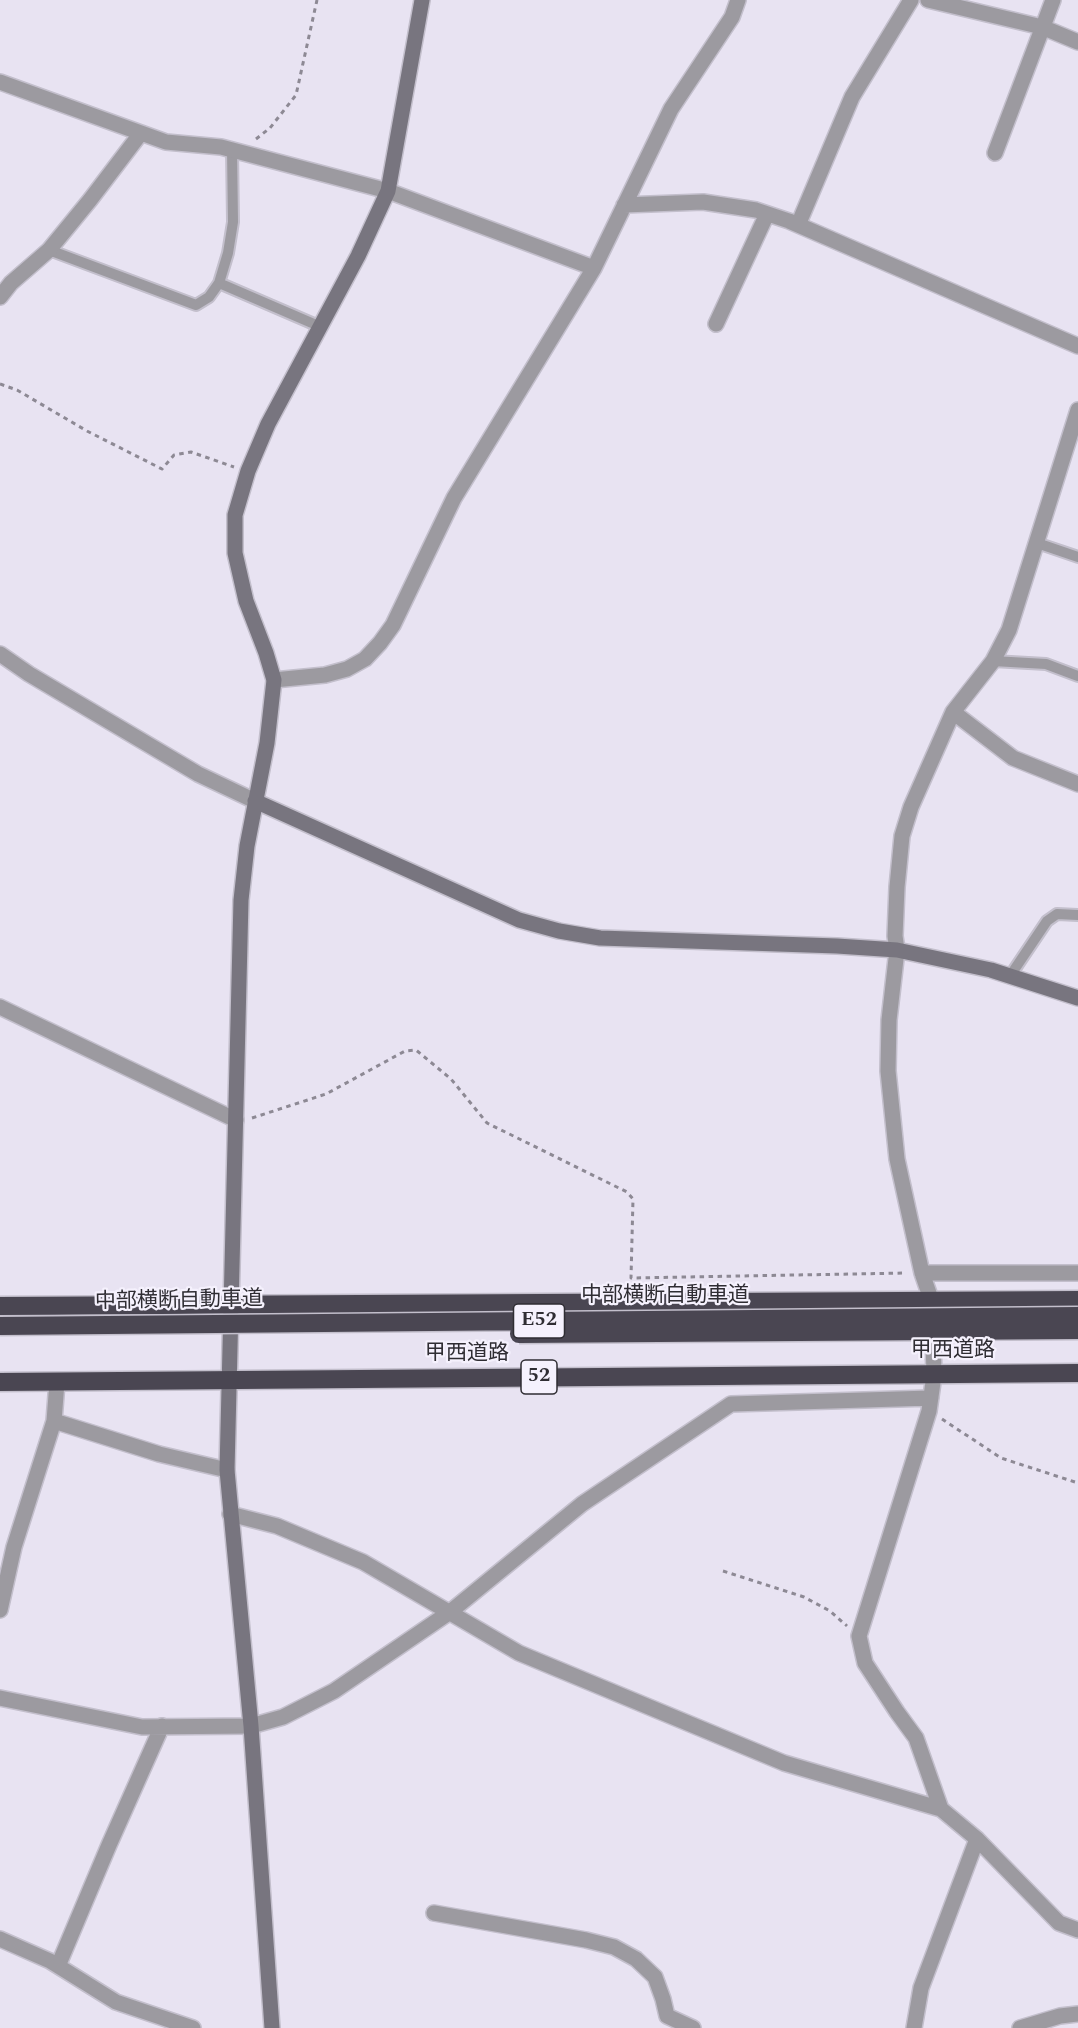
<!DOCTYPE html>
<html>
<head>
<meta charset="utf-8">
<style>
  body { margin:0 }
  canvas { display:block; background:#e8e3f2 }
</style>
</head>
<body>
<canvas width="1078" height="2028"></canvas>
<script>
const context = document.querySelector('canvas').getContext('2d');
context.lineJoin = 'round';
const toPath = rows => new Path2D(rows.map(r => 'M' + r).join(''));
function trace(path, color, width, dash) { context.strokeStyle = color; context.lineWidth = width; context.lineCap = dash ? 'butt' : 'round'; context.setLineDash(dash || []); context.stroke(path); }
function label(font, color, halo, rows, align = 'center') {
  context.font = font + ' Spectral,"Noto Sans JP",serif'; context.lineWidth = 4.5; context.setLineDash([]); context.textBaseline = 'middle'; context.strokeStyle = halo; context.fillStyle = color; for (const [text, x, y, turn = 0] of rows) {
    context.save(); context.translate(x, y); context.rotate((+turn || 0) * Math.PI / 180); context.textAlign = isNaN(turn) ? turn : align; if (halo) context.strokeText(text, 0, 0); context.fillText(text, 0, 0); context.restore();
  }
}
const path = toPath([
  [256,139,270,128,296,95,317,0],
  [0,384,17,390,87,431,162,469,174,455,191,452,234,467],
  [252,1118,326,1094,405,1051,416,1050,451,1079,487,1123,627,1192,633,1199,631,1278,906,1273],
  [942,1419,1001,1458,1078,1483],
  [723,1571,804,1597,830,1611,847,1626]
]);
const lane = toPath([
  [49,250,196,305,209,297,219,283,321,327],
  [219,283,228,253,233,222,232,149],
  [1037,543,1078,557],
  [993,661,1046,664,1078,676],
  [1010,976,1047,921,1057,914,1078,915]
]);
const street = toPath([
  [928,0,1042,27,1078,42],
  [0,82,166,142,221,147,388,191,594,268],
  [995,153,1053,0],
  [624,205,703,202,756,210,789,221,1078,346],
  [798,225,852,97,911,0],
  [0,297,11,283,49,250,90,200,141,133],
  [716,324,767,214],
  [0,654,29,674,198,774,255,801],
  [274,680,325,675,347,669,365,659,380,643,393,625,454,498,594,268,671,109,732,17,738,0],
  [953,712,1013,758,1078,784],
  [0,1007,236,1120],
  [922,1273,1078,1273],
  [54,1421,159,1454,227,1470],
  [230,1514,277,1526,363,1562,519,1653,784,1763,941,1809,977,1839,1059,1923,1078,1930],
  [0,1610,14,1547,54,1421,57,1382],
  [0,1698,142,1727,251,1726,283,1717,334,1691,450,1612,582,1504,731,1404,931,1398],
  [941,1809,916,1738,897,1712,865,1663,859,1636,929,1411,934,1375,932,1302,922,1273,897,1159,888,1071,889,1020,897,950,895,936,897,887,902,836,911,807,953,712,993,661,1009,630,1078,410],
  [434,1913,586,1940,614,1947,636,1959,655,1977,663,1999,667,2016,693,2028],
  [0,1939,50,1961,116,2002,193,2028],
  [58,1966,109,1845,162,1726],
  [914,2028,921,1988,977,1839],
  [1020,2028,1060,2016,1078,2014]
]);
const secondary = toPath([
  [255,801,519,920,559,931,600,938,837,946,897,950,991,970,1078,998],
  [272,2028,251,1726,227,1470,241,900,247,846,267,743,274,680,266,653,246,601,235,553,235,515,248,471,268,424,358,256,388,191,422,0]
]);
const highway = toPath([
  [0,1306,1078,1300],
  [0,1382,1078,1373]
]);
const highwayBridge = toPath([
  [0,1326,1078,1316],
  [519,1334,1078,1330]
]);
const shields = [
  [539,1321,51],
  [539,1377,36]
];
const shieldNames = [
  ["E52",539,1321],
  ["52",539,1377]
];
const streetNames = [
  ["中部横断自動車道",665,1297],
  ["中部横断自動車道",179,1302,-1],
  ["甲西道路",953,1352],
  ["甲西道路",467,1355]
];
trace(lane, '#c3bfcc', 14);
trace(street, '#c3bfcc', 18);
trace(secondary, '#c3bfcc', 18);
trace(highway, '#c3bfcc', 21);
trace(path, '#8d8994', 3, [4.5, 4.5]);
trace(lane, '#9c9aa0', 10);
trace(street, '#9c9aa0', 15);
trace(secondary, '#78757f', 15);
trace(highway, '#4a4652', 18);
trace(highwayBridge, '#c3bfcc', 21, []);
trace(highwayBridge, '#4a4652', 18);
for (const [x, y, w] of shields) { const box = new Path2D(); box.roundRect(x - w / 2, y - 17, w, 34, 4.5); context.fillStyle = '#f5f1fd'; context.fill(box); trace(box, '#2f2d33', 1.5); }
label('bold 20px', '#2f2d33', null, shieldNames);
label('21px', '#2f2d33', '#f5f1fd', streetNames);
</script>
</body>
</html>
